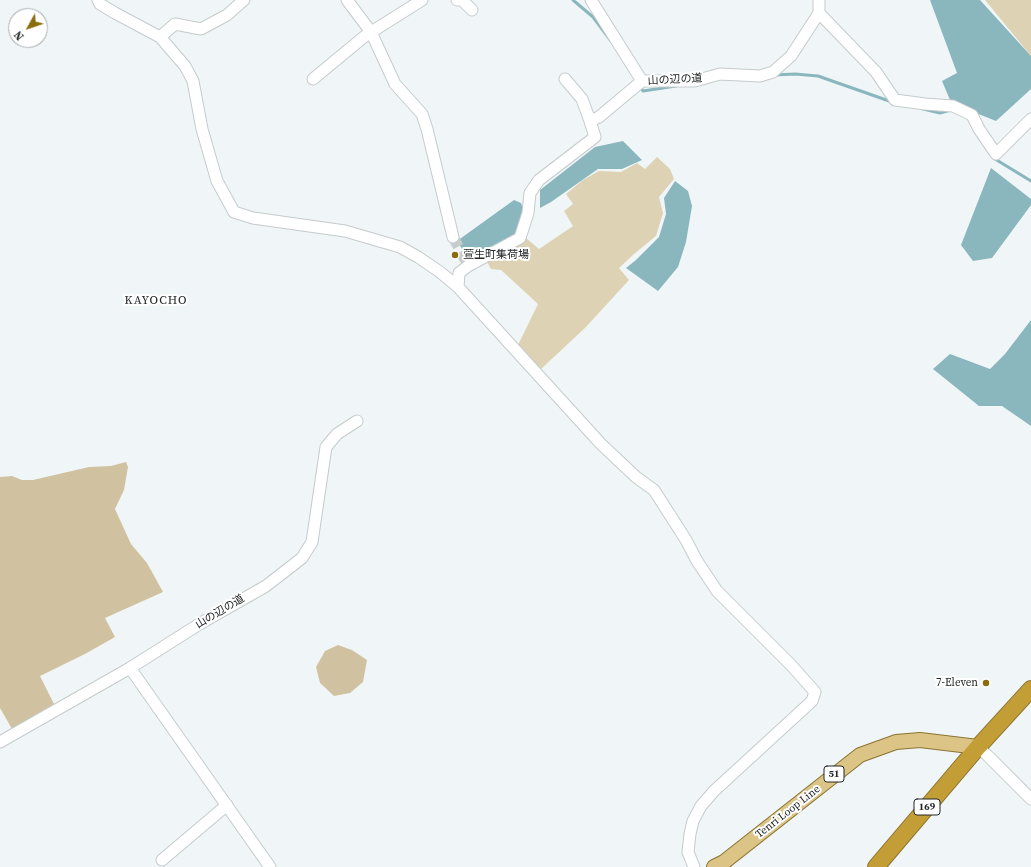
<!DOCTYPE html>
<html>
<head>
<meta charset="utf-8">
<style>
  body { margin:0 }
  #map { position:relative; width:1031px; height:867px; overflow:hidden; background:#f0f6f7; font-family:"Source Serif 4",serif }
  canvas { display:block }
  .north { position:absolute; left:8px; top:8px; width:40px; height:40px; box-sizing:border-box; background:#fff; border:1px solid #a7a8a9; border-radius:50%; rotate:230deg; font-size:11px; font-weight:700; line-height:16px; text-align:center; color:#242627 }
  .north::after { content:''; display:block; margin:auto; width:14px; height:18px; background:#8a6c0c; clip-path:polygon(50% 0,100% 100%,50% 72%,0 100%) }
</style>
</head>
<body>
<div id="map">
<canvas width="1031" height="867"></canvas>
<div class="north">N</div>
</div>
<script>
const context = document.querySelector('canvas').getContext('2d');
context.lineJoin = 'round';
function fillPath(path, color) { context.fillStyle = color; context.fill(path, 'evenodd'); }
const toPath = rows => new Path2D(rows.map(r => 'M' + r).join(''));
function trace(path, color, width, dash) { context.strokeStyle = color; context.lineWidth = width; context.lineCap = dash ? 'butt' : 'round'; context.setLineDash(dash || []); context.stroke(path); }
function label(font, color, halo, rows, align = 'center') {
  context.font = font + ' "Source Serif 4","Noto Sans JP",serif'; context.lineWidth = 4; context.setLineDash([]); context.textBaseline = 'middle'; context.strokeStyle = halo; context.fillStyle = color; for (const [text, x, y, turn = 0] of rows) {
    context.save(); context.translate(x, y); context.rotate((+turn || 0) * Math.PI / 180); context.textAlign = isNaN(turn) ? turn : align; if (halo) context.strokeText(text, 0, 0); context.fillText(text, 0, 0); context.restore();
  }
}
const green = toPath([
  [985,0,1031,0,1031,56],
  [657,157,670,169,674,179,659,197,663,213,656,236,634,254,619,268,629,280,586,327,540,370,518,345,538,304,501,270,491,269,487,262,514,247,526,238,539,249,573,226,564,211,573,204,566,194,583,180,599,171,621,172,637,163,645,169]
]);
const forest = toPath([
  [126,462,128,467,124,490,115,509,131,544,147,563,163,592,105,618,115,637,85,654,40,676,54,704,12,729,0,708,0,477,12,476,22,480,33,480,89,467,111,466],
  [338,645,352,650,367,660,363,682,350,693,334,696,320,683,316,667,325,651]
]);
const water = toPath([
  [930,0,980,0,1031,56,1031,89,996,121,976,113,950,100,942,81,957,73],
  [623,141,642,160,622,169,598,169,551,202,540,208,540,190,595,147],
  [991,168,1031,199,1031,205,992,258,973,261,961,245],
  [675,181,688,191,692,206,686,242,678,267,658,291,626,268,636,260,659,237,666,214,664,198],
  [514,200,521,203,525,214,518,236,478,257,471,247,464,252,457,241],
  [1031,320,1031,426,1002,406,979,406,933,369,950,354,990,369,1005,354]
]);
const stream = toPath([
  [573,0,593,17,611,41],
  [774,75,795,74,818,76,892,102],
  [640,86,643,91,676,86],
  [923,109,940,113,951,110],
  [994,157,995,159,1031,181]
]);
const minorTunnel = toPath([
  [453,237,466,261]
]);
const minor = toPath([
  [98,0,100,4,115,13,160,37,185,66,193,81,202,129,217,181,234,212,253,218,345,231,400,247,418,257,440,272,458,287,601,444,636,477,654,490,686,540,697,561,717,591,791,665,815,692,812,701,714,791,701,806,693,821,690,834,688,852,694,867],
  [347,0,371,32,395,84,422,114,427,129,453,237],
  [457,0,462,0,472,10],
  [591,0,642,81],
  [819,13,876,72,895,100,925,104,953,106,972,115,979,129,996,154,1031,119],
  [160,37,175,24,201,29,227,15,244,0],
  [313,79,365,36,422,0],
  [565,79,582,99,590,121],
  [458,287,459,273,468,266,520,238,528,213,530,193,539,180,595,137,590,121,599,117,642,81,695,81,720,74,760,76,773,72,791,56,819,13,819,0],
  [130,668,270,867],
  [0,742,130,668,201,623,266,586,302,558,312,542,326,447,337,434,357,421],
  [978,747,987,755,1031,799],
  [162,860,227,805]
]);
const major = toPath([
  [714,867,724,862,860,755,896,742,920,740,978,747]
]);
const highway = toPath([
  [876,867,978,747,1031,689]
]);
const markers = [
  [455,255,4,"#8a6c0c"],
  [986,683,4,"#8a6c0c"]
];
const shields = [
  [834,774,20],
  [927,807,26]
];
const shieldNames = [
  ["51",834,774],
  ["169",927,807]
];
const streetNames = [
  ["山の辺の道",675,80,-3],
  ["山の辺の道",220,612,-31],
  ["Tenri Loop Line",788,812,-38]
];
const poiNames = [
  ["萱生町集荷場",463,255],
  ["7-Eleven",978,683,"right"]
];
const neighbourhoodNames = [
  ["KAYOCHO",156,301]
];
fillPath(green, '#ded2b4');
fillPath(forest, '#d0c2a0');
fillPath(water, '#8ab6be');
trace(stream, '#8ab6be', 3);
trace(minorTunnel, '#c7cccd', 11, [11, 5.5]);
trace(minor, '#c5cbcc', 13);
trace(major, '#8b7330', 16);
trace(highway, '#8b7330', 18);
trace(minor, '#fff', 11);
trace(major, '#dbc486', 14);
trace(highway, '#c39d35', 16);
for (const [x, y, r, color] of markers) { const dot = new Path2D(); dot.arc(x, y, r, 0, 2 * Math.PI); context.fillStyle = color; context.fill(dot); trace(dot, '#fff', 1.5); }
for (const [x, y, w] of shields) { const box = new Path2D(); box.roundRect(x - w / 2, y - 8, w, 16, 3); context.fillStyle = '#fff'; context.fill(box); trace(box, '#242627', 1); }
label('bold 10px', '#242627', null, shieldNames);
label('11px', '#242627', '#fff', streetNames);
label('11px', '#242627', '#fff', poiNames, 'left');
context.letterSpacing = '1px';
label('12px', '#242627', '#fff', neighbourhoodNames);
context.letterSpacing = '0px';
</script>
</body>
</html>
